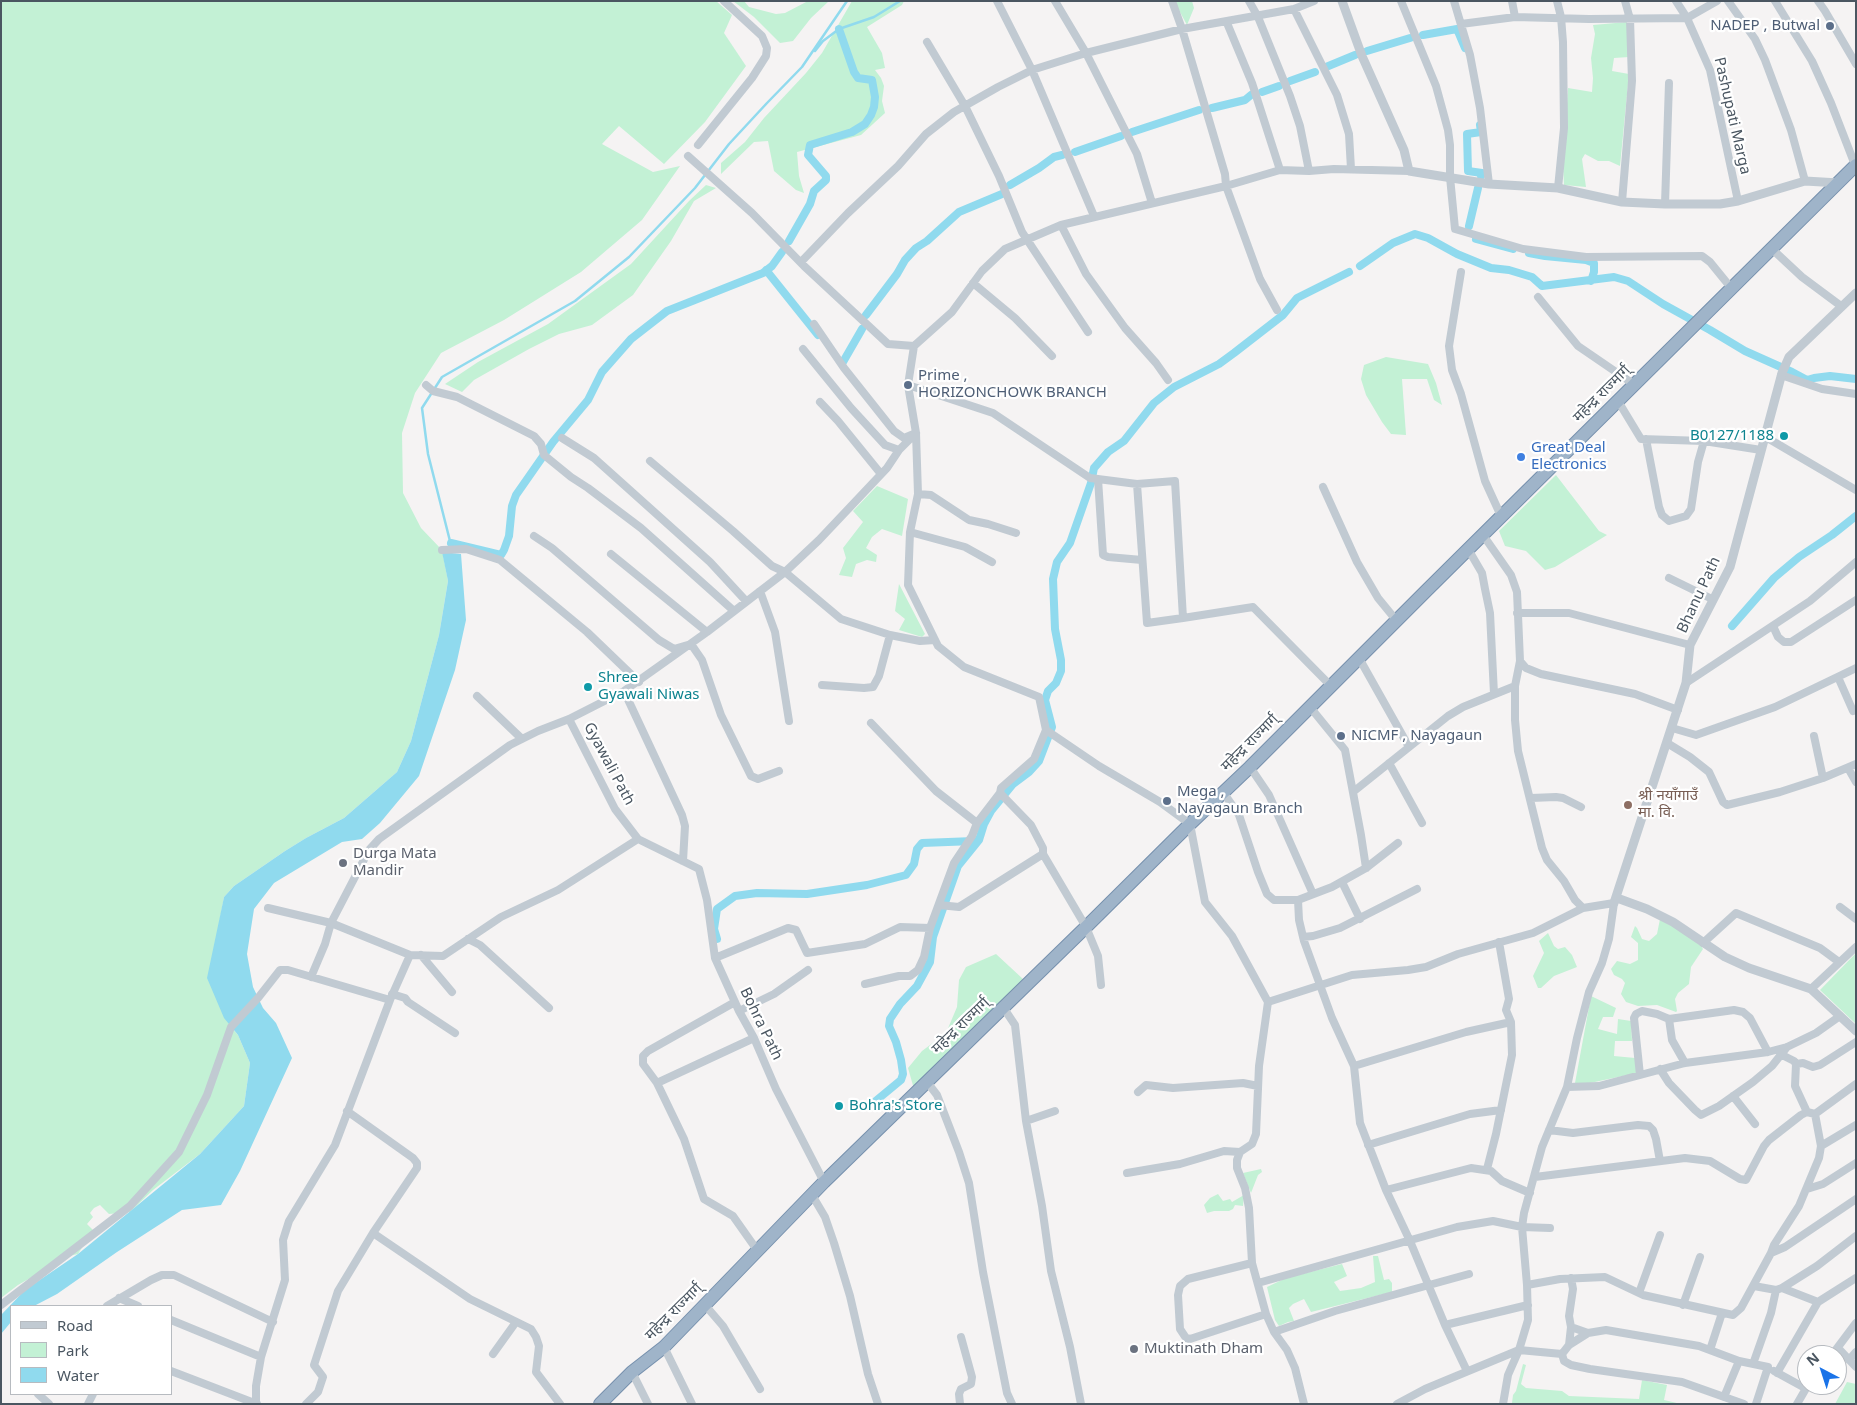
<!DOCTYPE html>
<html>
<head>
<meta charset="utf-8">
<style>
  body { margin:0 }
  #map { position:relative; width:1857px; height:1405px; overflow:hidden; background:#f5f3f3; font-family:"Noto Sans",sans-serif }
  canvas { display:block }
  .frame { position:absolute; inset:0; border:2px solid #4a5661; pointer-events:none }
  .legend { position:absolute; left:10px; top:1305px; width:162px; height:90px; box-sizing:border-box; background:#fff; border:1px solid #b7bbc0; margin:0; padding:6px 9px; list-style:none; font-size:15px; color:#4a5661 }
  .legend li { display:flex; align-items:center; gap:10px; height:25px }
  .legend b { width:25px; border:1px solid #b7bbc0 }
  .north { position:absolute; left:1797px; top:1345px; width:50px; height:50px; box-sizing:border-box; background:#fff; border:1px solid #b7bbc0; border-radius:50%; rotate:320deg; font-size:14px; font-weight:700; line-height:20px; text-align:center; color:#4a5661 }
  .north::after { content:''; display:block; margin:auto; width:18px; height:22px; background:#1a73e8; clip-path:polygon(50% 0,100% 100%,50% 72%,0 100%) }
</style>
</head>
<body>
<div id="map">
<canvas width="1857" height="1405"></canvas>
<div class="frame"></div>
<ul class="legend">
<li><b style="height:6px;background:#c1cad2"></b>Road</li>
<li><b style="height:14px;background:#c3f1d5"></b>Park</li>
<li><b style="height:14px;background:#90daee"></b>Water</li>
</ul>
<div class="north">N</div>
</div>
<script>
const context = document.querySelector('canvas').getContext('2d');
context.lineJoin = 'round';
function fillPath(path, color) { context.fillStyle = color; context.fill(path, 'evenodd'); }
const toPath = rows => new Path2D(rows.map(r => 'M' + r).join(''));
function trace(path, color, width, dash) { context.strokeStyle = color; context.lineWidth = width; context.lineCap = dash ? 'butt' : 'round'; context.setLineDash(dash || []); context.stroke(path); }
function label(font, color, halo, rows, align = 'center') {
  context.font = font + ' "Noto Sans","Noto Sans Devanagari",sans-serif'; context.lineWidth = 4.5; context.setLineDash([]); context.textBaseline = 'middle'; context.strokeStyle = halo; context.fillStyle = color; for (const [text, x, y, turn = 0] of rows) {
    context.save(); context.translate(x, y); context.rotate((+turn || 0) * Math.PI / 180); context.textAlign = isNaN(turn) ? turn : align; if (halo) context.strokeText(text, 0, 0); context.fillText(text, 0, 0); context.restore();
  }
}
const green = toPath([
  [1,1,716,1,732,15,724,33,746,66,705,122,664,164,619,126,602,144,653,172,680,166,642,220,581,272,504,320,441,353,415,393,402,433,403,493,421,528,442,550,448,581,439,635,411,741,397,772,344,818,306,838,285,851,234,886,224,897,219,924,231,1027,238,1035,250,1063,244,1106,200,1154,153,1190,130,1212,109,1214,100,1205,94,1208,90,1213,93,1217,87,1224,93,1230,78,1254,69,1256,18,1285,1,1298],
  [733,1,744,1,749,7,776,14,785,13,808,1,829,1,811,18,793,41,780,43,754,17],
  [852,1,904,1,902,5,867,27,882,53,885,68,875,70,881,78,884,86,882,101,885,113,861,135,797,152,799,176,804,193,796,190,774,171,768,141,754,142,721,174,721,163,745,142,764,118,806,73,822,53],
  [1174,1,1192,1,1194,8,1187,25],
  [1627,22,1629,57,1614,58,1612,71,1629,74,1620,166,1609,161,1598,161,1585,154,1582,159,1586,187,1564,185,1563,166,1568,88,1592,92,1593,78,1591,58,1595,34,1593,25],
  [706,185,716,188,694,201,671,241,633,295,592,325,559,334,529,349,474,380,462,392,445,384,478,362,548,324,631,264,689,201],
  [1386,357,1428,364,1436,383,1442,405,1434,400,1427,379,1402,379,1406,435,1391,434,1382,422,1366,395,1361,379,1364,365],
  [1556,475,1599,531,1607,535,1555,567,1545,570,1526,551,1505,546,1499,531],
  [877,486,908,499,902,536,882,529,872,537,866,548,877,555,876,562,867,560,856,564,852,577,839,575,846,558,843,548,863,522,853,511],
  [899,584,925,634,922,637,899,630,905,619,895,611],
  [1660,919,1696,939,1703,949,1691,967,1689,984,1678,993,1675,999,1677,1011,1676,1012,1657,1005,1638,1006,1626,1002,1621,994,1625,983,1622,979,1614,975,1611,969,1617,961,1630,964,1638,960,1638,943,1631,937,1635,926,1637,928,1642,939,1649,941,1657,934],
  [1548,933,1554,946,1558,949,1565,947,1572,955,1577,967,1554,976,1541,988,1538,988,1533,976,1544,953,1539,941],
  [1856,953,1856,1024,1820,990],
  [996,954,1023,979,1004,1003,914,1089,908,1068,922,1051,946,1033,957,1007,959,980,966,967],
  [1591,996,1616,1008,1613,1017,1603,1017,1598,1029,1617,1034,1618,1019,1631,1021,1632,1041,1615,1041,1614,1056,1635,1058,1637,1073,1590,1083,1575,1083],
  [1261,1169,1262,1172,1258,1175,1251,1193,1243,1173],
  [1218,1194,1223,1201,1230,1199,1232,1202,1244,1195,1243,1206,1235,1205,1233,1209,1229,1211,1214,1211,1207,1213,1204,1205,1210,1198],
  [1373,1256,1378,1256,1384,1280,1389,1279,1392,1283,1392,1292,1311,1312,1304,1299,1293,1304,1289,1308,1294,1321,1288,1322,1279,1326,1275,1320,1267,1287,1286,1278,1342,1264,1347,1276,1334,1282,1340,1291,1361,1288,1375,1282],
  [1523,1364,1526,1365,1521,1384,1526,1388,1562,1391,1569,1396,1639,1399,1642,1380,1667,1385,1664,1400,1681,1404,1512,1403,1513,1395,1516,1391],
  [1847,1382,1856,1384,1856,1404,1835,1404]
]);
const water = toPath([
  [442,552,461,554,466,620,455,670,419,776,380,823,362,839,342,842,274,883,254,909,247,954,253,987,263,1008,276,1023,292,1058,240,1171,221,1205,182,1210,117,1252,57,1294,34,1306,11,1306,11,1322,1,1334,1,1315,25,1290,78,1254,200,1154,244,1106,250,1063,238,1035,224,1018,207,978,224,897,234,886,285,851,306,838,344,818,397,772,411,741,439,635,448,581]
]);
const stream = toPath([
  [815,51,823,41,839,29,874,17,900,1],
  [452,549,428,454,422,408,442,377,575,301,629,257,695,188,729,144,767,103,802,67,847,1]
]);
const canal = toPath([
  [1423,35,1457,29,1465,48],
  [1367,51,1410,38],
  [1326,67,1355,55],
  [1290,81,1315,72],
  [1262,92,1279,86],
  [1212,108,1245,100,1251,95],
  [1480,125,1481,132,1467,134,1468,171,1482,173,1481,176],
  [1132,132,1199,110],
  [1075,152,1121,136],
  [1010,185,1039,168,1054,157,1062,155],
  [1469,226,1478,188],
  [1476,239,1513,249],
  [789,241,810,204,814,191,826,180,826,176,808,155,810,145,852,132,865,124,871,115,874,107,875,97,872,80,858,78,854,72,839,29],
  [1529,253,1545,256,1586,260,1594,263,1594,272,1591,281],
  [1360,266,1393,243,1415,234,1428,238,1457,254,1491,268,1509,270,1532,277,1542,286,1614,277,1628,281,1663,304,1710,330,1745,351,1792,372,1807,380,1814,378,1830,376,1856,379],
  [766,270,818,335],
  [866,315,897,274,905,260,916,248,927,241,959,212,1002,194],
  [843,362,862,329],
  [451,543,501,555,504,550,509,536,512,506,516,495,553,442,588,400,602,372,631,339,667,311,763,273,772,266,782,252],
  [1732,626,1774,578,1799,557,1832,535,1856,516],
  [717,939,714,929,717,909,735,896,757,893,807,894,867,885,906,875,914,864,917,849,922,843,974,841],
  [872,1104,901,1080,903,1074,901,1060,896,1042,889,1026,890,1019,900,1004,917,986,930,962,933,937,958,866,979,840,984,824,991,811,1013,784,1029,772,1039,761,1052,727,1045,700,1048,691,1056,683,1061,671,1061,660,1055,629,1053,579,1057,562,1070,543,1091,483,1094,468,1108,452,1124,441,1154,403,1174,387,1219,364,1234,353,1283,315,1297,298,1349,272]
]);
const minor = toPath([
  [997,1,1032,70,1094,216],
  [1055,1,1086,53,1137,154,1152,203],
  [1172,1,1182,29,1225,174,1226,186,1260,279,1277,310],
  [1249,1,1258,17,1290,96,1300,126,1309,171],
  [1401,1,1436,86,1448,130,1450,145,1450,177,1455,229,1523,249,1586,257,1702,256,1710,262,1732,289],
  [1454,1,1470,55,1480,108,1489,184],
  [1512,1,1515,17],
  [1557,1,1561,17,1563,42,1564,128,1558,188],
  [1676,1,1687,18,1717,1],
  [1728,1,1755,39,1765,60,1791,130,1805,181],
  [1775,1,1812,61,1831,103,1855,165],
  [1818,1,1825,11,1856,64],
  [1294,9,1337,95,1349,134,1351,169],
  [1227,23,1252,83,1280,170],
  [1461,24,1515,17,1589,19,1687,18,1710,70,1738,201],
  [927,42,965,106,999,176,1022,232,1088,332],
  [698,145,752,78,766,56,767,48,762,36,724,1],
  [688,156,752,213,804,266,888,344,914,346],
  [1622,202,1632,81,1630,19,1625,1],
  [1665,204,1669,83],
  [1061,225,1086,274,1125,328,1156,363,1168,380],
  [1772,249,1802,277,1841,306],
  [801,262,848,213,898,166,926,134,954,112,998,87,1032,70,1086,53,1182,29,1294,9,1314,1],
  [1461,272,1449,346,1452,370,1461,394,1485,481,1501,516],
  [973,283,1015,318,1052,356],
  [1538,297,1578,346,1635,385],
  [803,349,851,408,885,445,899,450],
  [1781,375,1822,389,1856,394],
  [426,385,433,391,457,397,534,436,541,444,544,455,571,477,588,488,641,528,734,611],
  [908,385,993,413,1090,478,1137,484,1175,481,1183,618,1253,607,1331,686],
  [1618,401,1641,439,1704,441,1761,450],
  [820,402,838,421,881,474],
  [1764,436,1856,490],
  [562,438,594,458,613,475,710,562,746,601],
  [1646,439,1659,507,1662,515,1669,521,1686,516,1691,509,1698,462,1704,441],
  [650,461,733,531,772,566,785,572,841,619,890,635,920,641,935,640],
  [1098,479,1103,555,1108,557,1142,560],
  [1137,484,1147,623,1183,618],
  [1323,487,1357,562,1378,598,1396,620],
  [918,494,931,495,969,520,988,524,1016,533],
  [910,532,965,547,992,562],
  [1483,535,1511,575,1517,592,1520,661,1526,668,1541,674,1635,694,1678,710],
  [534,536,552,548,659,640,674,649,691,644,702,660,721,715,751,776,758,779,779,771],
  [1468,549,1482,573,1485,589,1490,613,1494,694],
  [442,550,466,549,500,560,587,632,639,682],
  [611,554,707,632],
  [1669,578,1712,599],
  [760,591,775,632,789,721],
  [1517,613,1569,613,1690,645],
  [1773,626,1778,637,1784,642,1791,642,1856,600],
  [1359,658,1409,747],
  [1838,677,1853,711],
  [1686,683,1810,601,1856,562],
  [822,685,864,688,873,687,879,676,890,635],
  [1515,686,1515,720,1518,751,1542,848,1547,860,1564,881,1575,900,1583,908],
  [624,691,682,815,685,826,683,861],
  [477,696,522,739],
  [1310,707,1345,750,1361,835,1366,868],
  [569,719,615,809,638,839,699,869,707,900,715,958,739,1011,754,1038,776,1089,824,1182],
  [871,723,936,791,977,823],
  [1672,728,1696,735,1775,707,1856,668],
  [1814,736,1823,778],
  [1667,743,1690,757,1709,772,1723,802,1727,805,1780,792,1823,778,1856,764],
  [1389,763,1422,823],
  [1250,767,1269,795,1313,894],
  [1848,768,1856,782],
  [1223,792,1239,815,1258,872,1267,894,1274,900,1298,900,1332,887,1366,868,1398,843],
  [1353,792,1448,716,1463,707,1515,686,1520,661],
  [1000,793,1031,825,1043,848,1043,854,1086,927,1098,956,1101,985],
  [1531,798,1556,797,1563,798,1581,807],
  [1342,882,1360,919],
  [1298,900,1299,920,1304,941,1332,1018,1354,1066,1360,1123,1386,1190,1410,1241,1445,1325,1467,1371],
  [939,905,959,907,1043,854],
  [1840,907,1856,919],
  [268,908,331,923,410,955],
  [1303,937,1313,936,1340,928,1417,889],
  [468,939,480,945,549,1008],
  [1703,943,1736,913,1820,948,1839,962],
  [421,955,452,992],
  [715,958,788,928,796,930,807,953,865,944,900,927,930,928,954,863,972,836,977,823,1000,793,1001,788,1034,759,1046,730],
  [311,977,325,944,331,923,369,850,379,839,510,745,538,731,569,719,624,691,707,632,785,572,819,540,887,468,899,450,916,433,904,438,894,431,844,368,814,324],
  [865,984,899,976,910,976,918,970,924,957,930,928],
  [1811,989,1856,947],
  [392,994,405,998,408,1002,455,1033],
  [735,1002,648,1051,643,1056,643,1064,657,1083,684,1139,704,1199,733,1216,757,1250],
  [1268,1002,1352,975,1408,970,1426,967,1458,954,1533,933,1583,908,1614,903,1609,939,1602,963,1589,992,1577,1038,1567,1087,1542,1147,1524,1213,1522,1227,1527,1285,1528,1320,1519,1350,1508,1375,1503,1404],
  [1003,1007,1015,1025,1026,1121,1042,1206,1051,1271,1070,1347,1081,1404],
  [739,1011,774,994,808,970],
  [1669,1019,1672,1040,1685,1063],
  [1782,1055,1794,1061,1796,1064,1795,1086,1807,1112],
  [1796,1064,1803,1063,1813,1067,1820,1065,1856,1042],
  [1354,1066,1466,1032,1511,1022],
  [1660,1069,1669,1083,1695,1110,1701,1115,1719,1106,1753,1082,1772,1066,1787,1047],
  [1640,1075,1634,1018,1636,1014,1642,1011,1657,1014,1669,1019,1734,1010,1743,1012,1750,1018,1768,1052],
  [927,1082,937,1095,959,1152,969,1183,983,1272,1007,1393,1012,1404],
  [657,1083,754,1038],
  [1567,1087,1599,1086,1685,1063,1768,1052,1787,1047,1816,1033,1840,1016],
  [1138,1092,1146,1085,1173,1088,1243,1083,1258,1086],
  [1733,1096,1755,1124],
  [1026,1121,1055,1111],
  [1549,1130,1573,1133,1638,1125,1649,1126,1653,1130,1656,1139,1660,1161],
  [1368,1145,1470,1114,1501,1110],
  [1821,1146,1856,1125],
  [1487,1169,1496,1134,1512,1055,1511,1022,1506,1010,1509,999,1499,942],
  [1127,1173,1180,1164,1224,1151,1240,1152],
  [1535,1177,1685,1158,1710,1161,1740,1179,1746,1180,1764,1146,1769,1140,1801,1115,1807,1112,1815,1114,1856,1084],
  [1807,1189,1823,1184,1856,1163],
  [1386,1190,1471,1168,1491,1171,1502,1181,1530,1193],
  [812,1195,825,1217,834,1243,850,1296,868,1374,878,1404],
  [373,1233,470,1299,531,1329,536,1337,539,1346,536,1372,560,1404],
  [1771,1253,1774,1245,1799,1206,1819,1158,1821,1146,1815,1114],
  [1252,1263,1188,1279,1180,1286,1178,1295,1180,1329,1186,1338,1190,1339,1266,1314],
  [1571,1278,1573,1289,1569,1316,1571,1327,1588,1333],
  [1258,1283,1457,1227,1493,1221,1522,1227,1550,1228],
  [1527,1285,1560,1279,1605,1277,1643,1295,1733,1315,1741,1308,1771,1253,1785,1247,1856,1199],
  [1754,1286,1776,1290],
  [1782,1288,1818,1302,1856,1278],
  [1639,1293,1660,1235],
  [119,1298,138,1306],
  [1,1305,130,1206,179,1152,207,1095,231,1027,258,998,280,970,288,970,390,1000],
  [705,1305,723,1326,760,1389],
  [1683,1305,1700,1257],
  [107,1306,151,1280,162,1275,174,1275,273,1322],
  [171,1320,261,1357],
  [1445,1325,1528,1305],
  [1274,1332,1335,1311,1469,1274],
  [1569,1345,1571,1327],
  [664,1347,692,1404],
  [1838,1348,1856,1367],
  [1710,1350,1722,1313],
  [493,1354,516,1322],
  [1562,1354,1569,1345,1588,1333,1606,1330,1699,1346,1739,1361,1768,1367,1756,1404],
  [1832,1355,1856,1323],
  [1849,1360,1856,1352],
  [1753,1364,1771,1313,1776,1290,1782,1288,1817,1266,1856,1236],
  [171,1371,257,1404],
  [1774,1371,1805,1388],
  [632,1372,648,1404],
  [1777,1373,1818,1302],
  [38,1394,49,1404],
  [1724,1397,1739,1361],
  [88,1404,93,1394],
  [256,1404,256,1386,261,1357,285,1280,283,1240,289,1221,335,1145,390,1000,410,955,443,956,501,917,558,890,638,839],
  [306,1404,318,1392,323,1377,314,1365,338,1291,373,1233,417,1168,417,1163,413,1158,347,1111],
  [960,1404,959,1394,961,1389,971,1384,972,1377,961,1337],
  [1304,1404,1295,1368,1287,1350,1274,1332,1266,1314,1252,1263,1249,1208,1245,1188,1237,1168,1237,1160,1240,1152,1252,1144,1256,1134,1259,1066,1268,1002,1232,936,1205,902,1190,824,1160,802,1099,766,1046,730,1039,697,964,667,938,646,908,585,910,532,918,494,916,433,908,385,914,346,952,312,982,271,1005,249,1061,225,1226,186,1280,170,1309,171,1334,169,1409,171],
  [1397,1404,1425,1389,1519,1350,1562,1354,1564,1361,1571,1365,1590,1369,1682,1382,1744,1404],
  [1797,1404,1808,1385]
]);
const tertiary = toPath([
  [1342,1,1362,56,1404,150,1409,171,1489,184,1558,188,1622,202,1665,204,1720,204,1738,201,1805,181,1839,183],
  [1617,898,1647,909,1673,922,1725,957,1749,968,1811,989,1856,1031],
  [1614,903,1686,683,1690,645,1730,567,1782,373,1789,357,1856,293]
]);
const trunk = toPath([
  [600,1404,632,1372,664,1347,824,1182,1086,927,1190,824,1250,767,1426,591,1856,165]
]);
const markers = [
  [1830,26,5,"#5c6f8a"],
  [908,385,5,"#5c6f8a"],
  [1784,436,5,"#0f9aa8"],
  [1521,457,5,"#3f7fe0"],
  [588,687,5,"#0f9aa8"],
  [1341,736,5,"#5c6f8a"],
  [1167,801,5,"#5c6f8a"],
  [1628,805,5,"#8d6e63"],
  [343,863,5,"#6b7280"],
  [839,1106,5,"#0f9aa8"],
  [1134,1349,5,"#6b7280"]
];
const serviceNames = [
  ["NADEP , Butwal",1820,26,"right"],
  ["Prime ,",918,376],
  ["HORIZONCHOWK BRANCH",918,393],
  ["NICMF , Nayagaun",1351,736],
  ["Mega ,",1177,792],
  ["Nayagaun Branch",1177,809]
];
const streetNames = [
  ["Pashupati Marga",1732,116,77],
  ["महेन्द्र राज्मार्ग्",1602,394,-45],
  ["Bhanu Path",1699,595,-65],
  ["महेन्द्र राज्मार्ग्",1250,743,-45],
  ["Gyawali Path",609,764,62],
  ["Bohra Path",761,1024,64],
  ["महेन्द्र राज्मार्ग्",961,1026,-44],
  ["महेन्द्र राज्मार्ग्",674,1312,-45]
];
const cultureNames = [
  ["B0127/1188",1774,436,"right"],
  ["Shree",598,678],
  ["Gyawali Niwas",598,695],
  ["Bohra's Store",849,1106]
];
const shopNames = [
  ["Great Deal",1531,448],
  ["Electronics",1531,465]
];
const educationNames = [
  ["श्री नयाँगाउँ",1638,796],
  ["मा. वि.",1638,813]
];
const worshipNames = [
  ["Durga Mata",353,854],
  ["Mandir",353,871],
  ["Muktinath Dham",1144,1349]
];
fillPath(green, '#c3f1d5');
fillPath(water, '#90daee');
trace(stream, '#90daee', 2.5);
trace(canal, '#90daee', 8);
trace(trunk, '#7690ad', 14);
trace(minor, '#c1cad2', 8);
trace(tertiary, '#c1cad2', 9);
trace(trunk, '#9fb4c9', 12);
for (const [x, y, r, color] of markers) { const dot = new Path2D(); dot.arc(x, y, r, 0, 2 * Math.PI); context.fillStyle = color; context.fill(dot); trace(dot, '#fff', 2); }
label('15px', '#4e5e75', '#fff', serviceNames, 'left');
label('15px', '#4a5661', '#fff', streetNames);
label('15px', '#0d838f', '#fff', cultureNames, 'left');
label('15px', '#366cbe', '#fff', shopNames, 'left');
label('15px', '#785e54', '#fff', educationNames, 'left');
label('15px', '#5b616d', '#fff', worshipNames, 'left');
</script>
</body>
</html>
